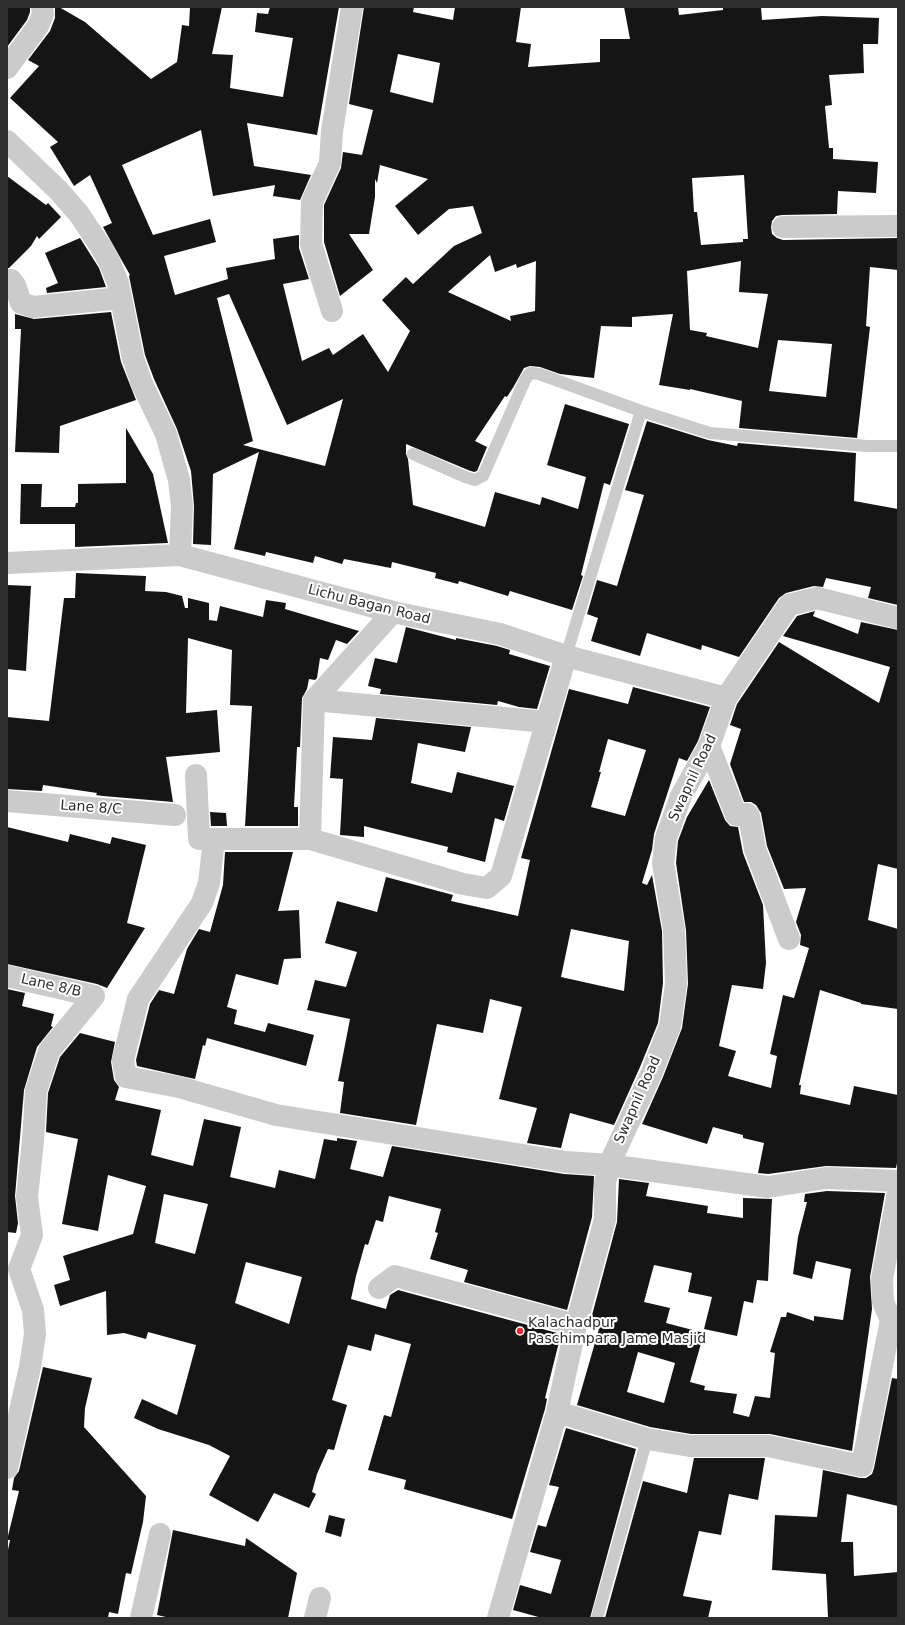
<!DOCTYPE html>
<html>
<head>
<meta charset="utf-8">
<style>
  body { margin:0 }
  #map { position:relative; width:905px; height:1625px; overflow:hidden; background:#fff; font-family:"DejaVu Sans",sans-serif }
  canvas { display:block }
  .frame { position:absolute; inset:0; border:8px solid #2e2e2e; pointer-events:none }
</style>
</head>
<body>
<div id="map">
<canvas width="905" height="1625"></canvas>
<div class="frame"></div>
</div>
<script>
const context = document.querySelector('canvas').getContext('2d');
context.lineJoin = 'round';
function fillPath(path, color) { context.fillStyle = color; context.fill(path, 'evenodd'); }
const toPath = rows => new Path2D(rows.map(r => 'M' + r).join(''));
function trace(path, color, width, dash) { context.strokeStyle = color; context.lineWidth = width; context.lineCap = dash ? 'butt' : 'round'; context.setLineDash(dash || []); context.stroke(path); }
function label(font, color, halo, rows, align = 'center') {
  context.font = font + ' "DejaVu Sans",sans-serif'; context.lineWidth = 4; context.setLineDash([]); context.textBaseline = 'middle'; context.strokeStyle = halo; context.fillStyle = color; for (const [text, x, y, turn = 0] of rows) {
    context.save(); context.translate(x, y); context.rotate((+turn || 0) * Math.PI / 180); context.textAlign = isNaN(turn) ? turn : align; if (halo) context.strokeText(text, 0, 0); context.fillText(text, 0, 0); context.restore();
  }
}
const building = toPath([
  [7,7,30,7,30,12,27,20,7,47],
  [55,7,59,7,85,22,151,79,177,62,182,25,189,26,190,7,222,7,212,54,233,55,230,88,283,97,293,38,255,32,257,13,268,14,270,7,339,7,317,135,247,123,254,166,311,175,300,200,273,196,275,185,213,196,201,130,122,165,153,235,210,219,216,242,164,256,175,295,228,279,226,268,275,259,273,239,299,235,299,248,309,279,283,284,302,361,329,348,333,355,363,334,388,372,410,331,382,300,406,277,413,284,454,246,482,233,473,206,449,209,418,235,395,206,428,179,380,165,377,183,375,179,375,197,369,234,349,234,373,270,340,296,324,242,324,205,341,168,343,152,362,155,373,110,349,104,364,7,414,7,413,12,453,20,455,7,521,7,516,42,531,44,528,67,600,62,600,39,630,39,624,7,678,7,679,15,723,10,723,7,761,7,762,20,822,16,879,18,878,44,863,44,864,73,829,75,832,105,825,106,829,148,833,148,833,159,878,162,876,193,838,191,837,214,782,215,776,216,772,221,771,227,772,234,777,238,783,240,898,238,898,270,870,267,866,326,870,327,857,438,739,428,742,401,690,389,690,390,659,385,673,314,632,317,632,327,601,326,594,378,560,374,540,367,530,366,524,368,514,386,507,397,505,396,475,441,487,447,477,471,474,472,468,470,406,444,406,454,408,459,413,505,485,527,495,492,540,505,542,497,578,509,586,477,547,465,565,404,629,424,610,485,604,483,581,575,583,576,572,610,510,591,508,596,459,581,458,584,435,578,436,573,392,562,391,568,344,559,342,564,315,556,313,563,266,552,265,556,234,549,259,452,213,474,211,545,193,544,194,506,191,471,177,429,154,379,145,355,129,276,130,275,103,227,112,223,90,175,74,186,50,147,58,142,10,98,39,66,28,60,50,31,55,18],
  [398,54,440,63,433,103,390,92],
  [744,175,748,239,743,239,743,242,701,245,697,212,694,212,692,178],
  [490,255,495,272,516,264,517,268,536,261,535,311,510,316,511,321,448,292],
  [741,261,739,292,768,294,758,348,706,336,707,333,690,330,687,271],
  [229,294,287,425,343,399,325,466,243,445,253,441,217,298],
  [778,340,832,344,826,397,769,391],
  [7,176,46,205,48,203,61,217,39,239,37,236,31,246,9,268,7,268],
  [80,238,99,268,106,287,47,293,46,288,58,283,45,253],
  [111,312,121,362,136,400,60,426,59,453,15,452,21,329,15,329,15,314,34,319],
  [647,421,708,440,737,446,738,443,856,453,854,501,898,509,898,605,868,598,871,587,826,578,823,587,814,586,786,593,779,598,739,657,702,645,701,650,647,633,640,656,591,641,598,618,587,614,597,580,617,586,644,495,625,490],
  [126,428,153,474,168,543,75,547,75,524,20,524,21,484,42,484,41,507,75,507,76,503,78,503,78,484,126,483],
  [76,573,146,576,145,591,166,592,182,596,185,608,188,608,188,598,209,603,209,620,217,621,220,606,263,617,266,600,286,603,285,609,359,631,347,644,336,640,328,660,320,658,317,678,315,680,309,679,307,689,302,698,300,747,297,747,294,807,298,807,298,826,245,826,252,706,230,705,232,650,188,638,186,713,217,710,220,752,166,757,173,802,103,796,96,795,97,793,43,785,42,791,7,789,7,717,49,721,64,598,75,598],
  [7,585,31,586,26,671,7,669],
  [815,611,813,616,858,634,861,622,898,630,898,869,878,864,868,920,898,929,898,1009,861,1004,861,1003,820,990,799,1085,801,1085,800,1094,850,1105,854,1086,898,1095,898,1158,896,1168,826,1166,768,1174,758,1173,764,1143,743,1138,743,1135,713,1127,707,1144,642,1124,663,1077,682,1028,688,984,686,930,676,863,678,841,687,817,709,780,725,820,730,826,738,827,743,853,763,905,766,963,763,989,732,985,719,1046,736,1051,728,1076,771,1088,777,1056,770,1054,783,995,794,998,809,948,800,945,801,935,796,922,806,888,784,889,767,846,761,813,756,805,751,802,744,802,730,764,741,729,730,725,737,704,779,642,879,703,890,667,783,636,797,616],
  [406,627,456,640,456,638,497,646,510,650,509,654,550,666,537,709,519,707,498,701,497,705,380,694,381,689,368,686,375,658,397,663],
  [633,687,710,707,698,741,687,761,679,758,654,834,652,850,642,883,647,885,652,875,662,931,663,983,658,1023,640,1067,614,1125,570,1113,561,1148,527,1143,537,1108,499,1099,522,1007,490,999,483,1033,437,1024,416,1125,340,1113,344,1082,338,1081,350,1019,307,1010,315,980,346,987,357,952,325,943,337,901,377,912,386,877,453,895,451,901,518,916,530,860,521,858,569,689,628,704],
  [608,739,646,750,625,816,591,807,601,772,599,772],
  [571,929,629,941,624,991,561,977],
  [376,718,471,727,465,752,418,743,411,783,452,793,457,772,514,786,504,821,495,818,485,862,447,852,448,847,364,826,364,837,340,835,343,779,330,778,333,737,372,740],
  [210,812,226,813,227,826,211,826],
  [7,827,68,842,70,834,110,844,112,837,146,845,127,923,145,928,107,988,97,984,7,964],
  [225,852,293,852,278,911,299,910,301,958,284,959,278,985,236,974,227,1007,237,1010,234,1024,265,1032,268,1023,314,1035,306,1066,207,1038,205,1046,203,1045,195,1079,137,1066,136,1060,150,1004,159,990,174,994,187,949,199,929,210,932,223,885],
  [7,989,25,993,22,1006,54,1014,51,1026,53,1027,37,1047,24,1090,15,1196,18,1223,16,1233,7,1232],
  [80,1033,115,1042,111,1062,114,1080,119,1087,115,1100,161,1110,151,1155,193,1166,204,1119,241,1127,230,1177,275,1188,279,1170,315,1179,324,1139,337,1141,337,1138,357,1141,350,1169,383,1177,392,1146,564,1174,594,1176,592,1217,567,1310,464,1282,468,1270,430,1259,438,1233,435,1232,441,1209,389,1196,383,1222,376,1220,368,1245,365,1244,356,1276,351,1299,386,1309,390,1295,398,1290,561,1334,545,1398,547,1399,545,1409,512,1519,404,1489,406,1480,368,1470,384,1415,391,1417,411,1344,375,1334,371,1351,348,1345,332,1400,347,1405,334,1450,328,1449,317,1474,312,1492,316,1494,309,1508,274,1493,258,1522,209,1495,230,1456,209,1445,158,1429,134,1418,142,1399,177,1415,196,1345,148,1332,146,1339,124,1333,107,1335,106,1291,60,1306,54,1285,70,1280,63,1256,133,1234,146,1186,108,1175,98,1231,62,1224,78,1139,46,1132,48,1093,60,1057],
  [164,1194,208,1204,195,1254,155,1243],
  [246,1262,302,1277,289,1324,235,1303],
  [619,1179,649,1183,646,1196,708,1206,707,1213,743,1218,743,1198,772,1199,768,1281,757,1280,753,1303,744,1301,737,1336,704,1329,712,1297,688,1292,692,1273,654,1265,644,1302,670,1308,666,1323,704,1333,690,1382,705,1386,704,1390,737,1394,733,1413,749,1417,755,1396,770,1398,775,1353,770,1352,781,1317,786,1317,787,1312,814,1321,814,1316,843,1320,851,1269,816,1261,812,1279,793,1274,798,1237,807,1202,804,1202,805,1194,827,1191,885,1193,870,1277,872,1309,852,1451,770,1434,691,1434,650,1427,577,1405,601,1322,591,1319,617,1222],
  [638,1352,675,1363,664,1403,627,1392],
  [43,1367,92,1378,85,1408,84,1427,146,1496,143,1522,131,1574,126,1573,118,1614,109,1612,108,1618,7,1618,7,1555,10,1540,7,1540,19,1491,12,1490,14,1478,19,1471],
  [892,1378,898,1379,898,1506,847,1494,841,1542,853,1542,854,1576,898,1572,898,1618,828,1618,826,1574,772,1570,775,1515,817,1517,823,1470,860,1478,866,1478,872,1474,874,1468],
  [566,1428,636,1449,590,1618,542,1618,513,1610,520,1585,551,1594,561,1560,530,1552,538,1525,546,1527,559,1487,549,1485],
  [694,1458,765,1458,758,1500,729,1494,721,1535,699,1531,683,1596,712,1601,708,1618,605,1618,643,1481,687,1493],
  [329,1515,345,1519,341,1537,325,1532],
  [173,1530,245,1546,246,1538,297,1573,288,1618,170,1618,157,1615]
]);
const lane = toPath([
  [413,454,465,477,475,480,483,476,525,380,530,373,539,374,641,411,710,433,867,446,898,446],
  [566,656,641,411],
  [597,1618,647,1439]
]);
const street = toPath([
  [7,68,38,26,43,14,42,7],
  [7,141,59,191,79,214,101,247,110,263,118,283,133,358,142,384,166,434,179,480,182,506,180,555],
  [783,227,898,226],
  [7,280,11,280,15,285,21,303,33,307,121,298],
  [332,311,311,244,312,202,330,163,332,131,352,7],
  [7,563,180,555,393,612,500,634,566,656,726,698],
  [314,700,546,722],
  [709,746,736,815,747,814,749,816,755,849,789,939],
  [196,775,199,839,310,839,463,884,487,888,501,876,566,656],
  [7,801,175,815],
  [214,839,209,883,202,903,138,999,123,1060,126,1077,179,1087,276,1115,566,1162,609,1165,768,1187,826,1178,898,1181],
  [310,839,314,700,393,612],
  [7,976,94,996,49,1051,36,1091,33,1141,27,1197,32,1235,19,1269],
  [379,1288,395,1276,576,1325],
  [557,1412,647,1439,690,1446,768,1446,862,1466,891,1320,883,1302,882,1279,898,1192],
  [7,1468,30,1367,35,1334,33,1310,19,1269],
  [141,1618,160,1534],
  [315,1618,320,1598],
  [498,1618,557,1412,576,1325,605,1219,605,1183,609,1165,652,1072,670,1026,676,984,674,930,663,863,666,838,681,796,709,746,726,698,789,605,817,598,898,618]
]);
const markers = [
  [520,1331,4,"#e82c35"]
];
const streetNames = [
  ["Lichu Bagan Road",369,605,14],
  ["Swapnil Road",693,778,-65],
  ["Lane 8/C",91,808,4],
  ["Lane 8/B",51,986,13],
  ["Swapnil Road",638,1100,-66]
];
const poiNames = [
  ["Kalachadpur",528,1323],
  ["Paschimpara Jame Masjid",528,1339]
];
fillPath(building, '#151515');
trace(lane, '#cbcbcb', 12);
trace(street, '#cbcbcb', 22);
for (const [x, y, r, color] of markers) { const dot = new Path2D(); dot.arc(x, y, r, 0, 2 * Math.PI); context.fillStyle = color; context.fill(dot); trace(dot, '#fff', 1.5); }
label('14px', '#2e2e2e', '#fff', streetNames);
label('14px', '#2e2e2e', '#fff', poiNames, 'left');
</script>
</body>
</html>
